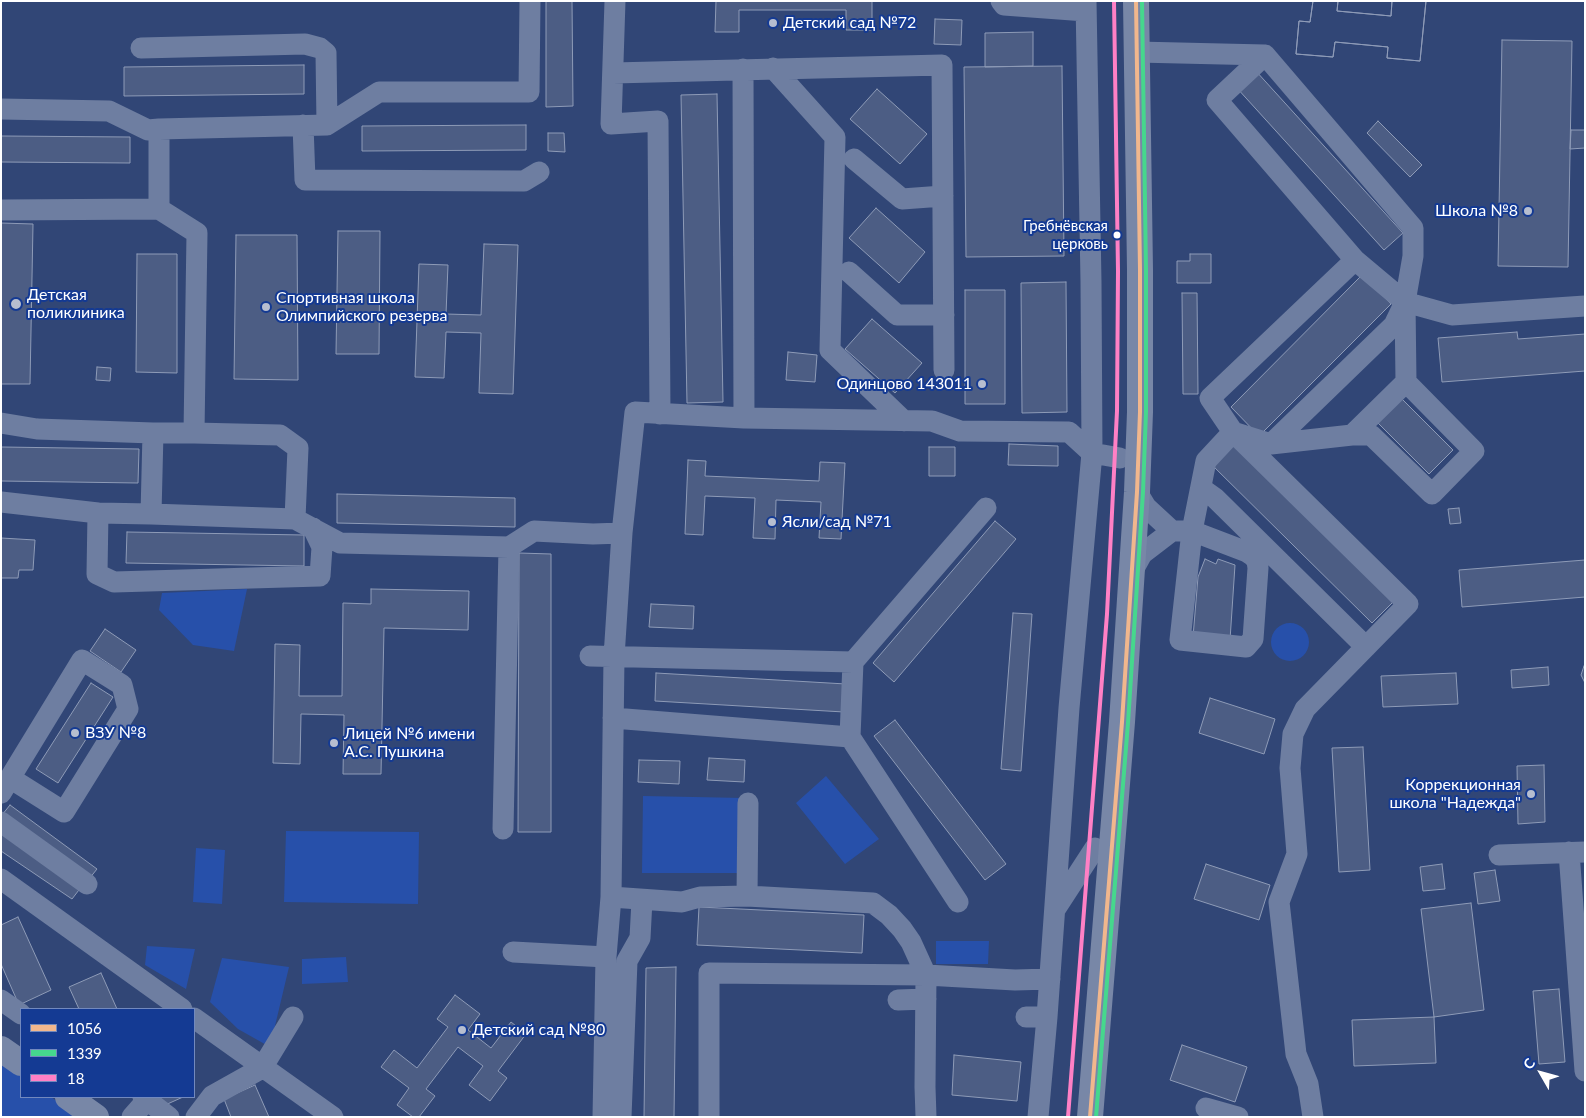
<!DOCTYPE html>
<html>
<head>
<meta charset="utf-8">
<style>
  body { margin:0 }
  #map { position:relative; width:1586px; height:1118px; overflow:hidden; background:#314676; font-family:Lato,sans-serif }
  canvas { display:block }
  .frame { position:absolute; inset:0; border:2px solid #fff; pointer-events:none }
  .legend { position:absolute; left:20px; top:1008px; width:175px; height:90px; box-sizing:border-box; background:#143a93; border:1px solid #7289be; margin:0; padding:6px 9px; list-style:none; font-size:15px; color:#fff }
  .legend li { display:flex; align-items:center; gap:10px; height:25px }
  .legend b { width:25px; border:1px solid #7289be }
  .north { position:absolute; left:1516px; top:1048px; width:50px; height:50px; -webkit-text-stroke:4px #143a93; paint-order:stroke; rotate:308deg; font-size:14px; font-weight:700; line-height:20px; text-align:center; color:#fff }
  .north::after { content:''; display:block; margin:auto; width:18px; height:22px; background:#fff; clip-path:polygon(50% 0,100% 100%,50% 72%,0 100%) }
</style>
</head>
<body>
<div id="map">
<canvas width="1586" height="1118"></canvas>
<div class="frame"></div>
<ul class="legend">
<li><b style="height:6px;background:#f1b78d"></b>1056</li>
<li><b style="height:6px;background:#46d78d"></b>1339</li>
<li><b style="height:6px;background:#ff80c5"></b>18</li>
</ul>
<div class="north">С</div>
</div>
<script>
const context = document.querySelector('canvas').getContext('2d');
context.lineJoin = 'round';
function fillPath(path, color) { context.fillStyle = color; context.fill(path, 'evenodd'); }
const toPath = rows => new Path2D(rows.map(r => 'M' + r).join(''));
function trace(path, color, width, dash) { context.strokeStyle = color; context.lineWidth = width; context.lineCap = dash ? 'butt' : 'round'; context.setLineDash(dash || []); context.stroke(path); }
function label(font, color, halo, rows, align = 'center') {
  context.font = font + ' Lato,sans-serif'; context.lineWidth = 4; context.setLineDash([]); context.textBaseline = 'middle'; context.strokeStyle = halo; context.fillStyle = color; for (const [text, x, y, turn = 0] of rows) {
    context.save(); context.translate(x, y); context.rotate((+turn || 0) * Math.PI / 180); context.textAlign = isNaN(turn) ? turn : align; if (halo) context.strokeText(text, 0, 0); context.fillText(text, 0, 0); context.restore();
  }
}
const green = toPath([
  [247,589,234,651,193,645,159,610,162,593],
  '1271 642a19 19 0 1 1 38 0a19 19 0 1 1-38 0Z',
  [826,776,879,839,845,864,796,803],
  [643,796,744,798,742,873,642,873],
  [286,831,419,832,418,904,284,902],
  [196,848,225,850,222,904,193,902],
  [936,941,989,941,988,964,936,964],
  [147,946,195,949,186,989,145,965],
  [346,957,348,982,302,984,302,959],
  [222,958,289,967,270,1047,238,1029,210,1002],
  [1,1063,21,1076,21,1097,51,1097,80,1117,1,1117]
]);
const building = toPath([
  [546,1,572,1,573,106,546,107,546,1],
  [716,1,872,1,872,30,846,30,846,10,739,10,739,32,715,32,716,1],
  [1313,1,1338,1,1337,11,1391,16,1392,1,1426,1,1420,61,1387,58,1388,47,1335,42,1333,57,1296,54,1299,21,1310,22,1313,1],
  [1313,1,1338,1,1337,11,1391,16,1392,1,1426,1,1420,61,1387,58,1388,47,1335,42,1333,57,1296,54,1299,21,1310,22,1313,1],
  [935,19,962,20,961,45,934,44,935,19],
  [1033,32,1033,66,985,67,985,33,1033,32],
  [1502,40,1572,41,1568,267,1498,266,1502,40],
  [304,65,304,94,124,96,124,67,304,65],
  [1062,66,1064,256,966,257,964,67,1062,66],
  [1255,70,1403,233,1384,250,1236,87,1255,70],
  [877,89,927,134,900,164,850,119,877,89],
  [717,94,723,402,687,403,681,95,717,94],
  [1378,121,1422,165,1410,177,1367,133,1378,121],
  [526,125,526,150,362,151,362,126,526,125],
  [1571,130,1585,130,1585,148,1570,149,1571,130],
  [548,133,564,133,565,152,548,151,548,133],
  [1,136,130,137,130,163,1,162,1,136],
  [876,208,925,252,899,283,849,238,876,208],
  [1,223,33,224,30,384,1,384,1,223],
  [338,231,380,231,379,354,336,354,338,231],
  [236,235,297,235,298,380,234,379,236,235],
  [484,244,518,245,513,394,479,393,481,333,446,332,444,378,415,377,419,264,448,265,446,314,481,315,484,244],
  [137,254,177,254,177,373,136,372,137,254],
  [1190,254,1211,254,1211,283,1177,283,1177,261,1190,261,1190,254],
  [1362,275,1391,304,1259,436,1231,407,1362,275],
  [1066,282,1067,412,1022,413,1021,283,1066,282],
  [965,290,1005,290,1005,404,965,404,965,290],
  [1182,293,1197,293,1198,394,1183,394,1182,293],
  [872,319,922,363,895,393,845,349,872,319],
  [1517,332,1518,339,1585,334,1585,371,1442,382,1438,338,1517,332],
  [788,352,817,355,815,382,786,380,788,352],
  [97,367,111,368,110,381,96,380,97,367],
  [1402,399,1453,450,1429,474,1378,423,1402,399],
  [1232,443,1393,602,1372,623,1210,463,1232,443],
  [1009,444,1058,446,1058,466,1008,465,1009,444],
  [1,447,139,449,138,483,1,481,1,447],
  [929,447,955,447,955,476,929,476,929,447],
  [688,460,706,461,705,476,819,481,820,462,845,463,841,539,819,538,821,502,776,500,775,539,753,538,755,498,705,496,703,535,685,534,688,460],
  [337,494,515,498,515,527,337,523,337,494],
  [1459,508,1461,523,1450,524,1448,509,1459,508],
  [995,521,1016,539,894,682,873,663,995,521],
  [127,532,304,535,304,566,126,563,127,532],
  [1,538,35,540,33,570,19,570,18,578,1,578,1,538],
  [519,553,551,554,551,832,518,832,519,553],
  [1205,559,1216,564,1218,559,1235,565,1230,640,1193,637,1198,577,1205,559],
  [1585,560,1585,597,1462,607,1459,570,1585,560],
  [371,589,469,591,468,630,384,628,381,774,343,774,344,715,301,714,300,764,273,763,275,644,300,645,299,696,342,696,343,603,371,604,371,589],
  [651,604,694,606,693,629,649,627,651,604],
  [1013,613,1032,614,1021,771,1001,769,1013,613],
  [105,629,136,650,121,672,90,651,105,629],
  [1584,666,1585,666,1585,683,1581,675,1584,666],
  [1548,667,1549,685,1512,688,1511,670,1548,667],
  [656,673,846,684,844,712,655,701,656,673],
  [1456,673,1458,704,1383,707,1381,676,1456,673],
  [91,683,113,697,58,783,36,769,91,683],
  [1210,698,1275,719,1264,754,1199,733,1210,698],
  [895,720,1006,864,985,880,874,736,895,720],
  [1363,747,1370,870,1339,872,1332,748,1363,747],
  [709,758,745,760,744,782,707,780,709,758],
  [639,760,680,761,679,784,638,782,639,760],
  [1544,765,1545,822,1518,824,1517,766,1544,765],
  [10,805,97,869,89,879,2,815,10,805],
  [1,827,82,886,72,899,1,851,1,827],
  [1206,864,1270,885,1259,920,1194,899,1206,864],
  [1442,864,1445,889,1423,891,1420,867,1442,864],
  [1495,870,1500,901,1478,904,1474,873,1495,870],
  [1471,903,1484,1010,1434,1017,1421,909,1471,903],
  [699,907,864,915,862,953,697,945,699,907],
  [18,917,51,990,19,1005,1,964,1,925,18,917],
  [676,967,674,1117,644,1117,646,968,676,967],
  [101,973,117,1009,79,1009,69,987,101,973],
  [1559,989,1565,1062,1539,1064,1533,991,1559,989],
  [455,995,480,1014,468,1030,491,1048,511,1022,526,1034,498,1071,507,1078,490,1101,469,1085,483,1066,458,1047,426,1089,435,1096,419,1117,413,1117,397,1105,409,1088,381,1067,394,1050,417,1068,448,1027,437,1019,455,995],
  [1434,1017,1436,1063,1354,1066,1352,1020,1434,1017],
  [1182,1045,1247,1067,1235,1102,1170,1080,1182,1045],
  [954,1055,1021,1062,1017,1101,952,1095,954,1055],
  [255,1085,269,1117,231,1117,224,1099,255,1085],
  [159,1097,183,1097,163,1106,159,1097]
]);
const minor = toPath([
  [615,1,611,124,658,121,660,414],
  [1001,1,1004,5,1086,11],
  [141,48,305,44,320,48,326,53,327,125],
  [1137,52,1265,55],
  [773,68,835,137,830,350,904,421],
  [743,69,744,418],
  [613,73,942,65,944,370],
  [1,109,109,111,148,130,159,129],
  [303,125,305,180,524,181,539,172],
  [854,159,902,199,943,196],
  [159,209,197,233,194,433],
  [1,210,159,209,159,129,327,125,379,92,529,92,530,1],
  [849,272,897,315,944,315],
  [1405,302,1452,315,1585,306],
  [1,423,37,429,153,433,194,433,280,435,298,448,295,519,340,543,509,547,534,531,593,534,622,533],
  [153,433,151,514,98,513,97,574,114,582,320,576,322,547,313,528],
  [1352,435,1406,382],
  [1271,444,1394,325,1405,302,1355,260,1210,398,1233,432,1271,444,1352,435,1371,435,1432,494,1474,451,1406,382,1405,302,1413,256,1413,228,1265,55,1217,100,1355,260],
  [1201,488,1215,498,1366,647],
  [1137,492,1146,507,1172,531],
  [1,502,98,513],
  [151,514,295,519],
  [1192,531,1247,552,1253,556,1257,561,1258,568,1253,639,1246,647,1180,640,1192,531],
  [1131,574,1142,554,1172,531,1192,531,1206,461,1233,432,1408,604,1305,709,1293,734,1290,768,1297,854,1279,902,1296,1054,1308,1084,1313,1117],
  [590,656,853,662,850,737,613,718],
  [853,662,986,508],
  [850,737,958,902],
  [1,793,10,778,82,660,122,685,128,709,64,812,10,778],
  [1,822,87,884],
  [503,829,509,547],
  [1569,852,1585,1071],
  [1499,855,1585,852],
  [1,879,182,1009],
  [611,897,682,902,700,897,747,896],
  [1056,908,1095,848],
  [513,952,606,957],
  [1,1000,21,1014],
  [898,1000,926,999],
  [1026,1017,1047,1017],
  [194,1018,333,1117],
  [147,1100,169,1117],
  [1206,1108,1238,1117],
  [132,1117,147,1100,143,1097],
  [196,1117,212,1096,262,1068,293,1017],
  [603,1117,606,957,611,897,614,657,622,533,635,412,744,418,932,421,960,431,1069,432,1092,453,1120,458],
  [621,1117,627,961,640,938,642,900],
  [709,1117,709,973,926,975,911,942,902,929,889,915,873,903,747,896,748,803],
  [926,1117,925,1087,926,975,1015,980,1050,979],
  [1038,1117,1047,1017,1069,708,1092,453,1091,282,1086,1]
]);
const major = toPath([
  [1,1049,21,1063],
  [68,1097,96,1117],
  [1090,1117,1122,722,1137,492,1140,412,1140,270,1136,1]
]);
const bus1 = toPath([
  [1090,1117,1122,722,1137,492,1140,412,1140,270,1136,1]
]);
const bus2 = toPath([
  [1096,1117,1128,723,1143,492,1146,412,1146,270,1142,1]
]);
const bus3 = toPath([
  [1068,1117,1107,614,1117,411,1118,271,1114,1]
]);
const markers = [
  [773,23,5,"#b7becf"],
  [1528,211,5,"#b7becf"],
  [1117,235,4.5,"#fff"],
  [16,304,6,"#b7becf"],
  [266,307,5,"#b7becf"],
  [982,384,5,"#b7becf"],
  [772,522,5,"#b7becf"],
  [75,733,5,"#b7becf"],
  [334,743,5,"#b7becf"],
  [1531,794,5,"#b7becf"],
  [462,1030,5,"#b7becf"]
];
const busNames = [
  ["Гребнёвская",1108,226],
  ["церковь",1108,244]
];
const poiNames = [
  ["Детский сад №72",783,23],
  ["Школа №8",1518,211,"right"],
  ["Детская",27,295],
  ["поликлиника",27,313],
  ["Спортивная школа",276,298],
  ["Олимпийского резерва",276,316],
  ["Одинцово 143011",972,384,"right"],
  ["Ясли/сад №71",782,522],
  ["ВЗУ №8",85,733],
  ["Лицей №6 имени",344,734],
  ["А.С. Пушкина",344,752],
  ["Коррекционная",1521,785,"right"],
  ["школа \"Надежда\"",1521,803,"right"],
  ["Детский сад №80",472,1030]
];
fillPath(green, '#2750aa');
fillPath(building, '#4c5d84');
trace(building, '#8e9bb7', 1);
trace(minor, '#6e7ea1', 21);
trace(major, '#7887a7', 26);
trace(bus1, '#f1b78d', 4);
trace(bus2, '#46d78d', 4);
trace(bus3, '#ff80c5', 4);
for (const [x, y, r, color] of markers) { const dot = new Path2D(); dot.arc(x, y, r, 0, 2 * Math.PI); context.fillStyle = color; context.fill(dot); trace(dot, '#143a93', 2); }
label('15px', '#fff', '#143a93', busNames, 'right');
label('16px', '#fff', '#143a93', poiNames, 'left');
</script>
</body>
</html>
